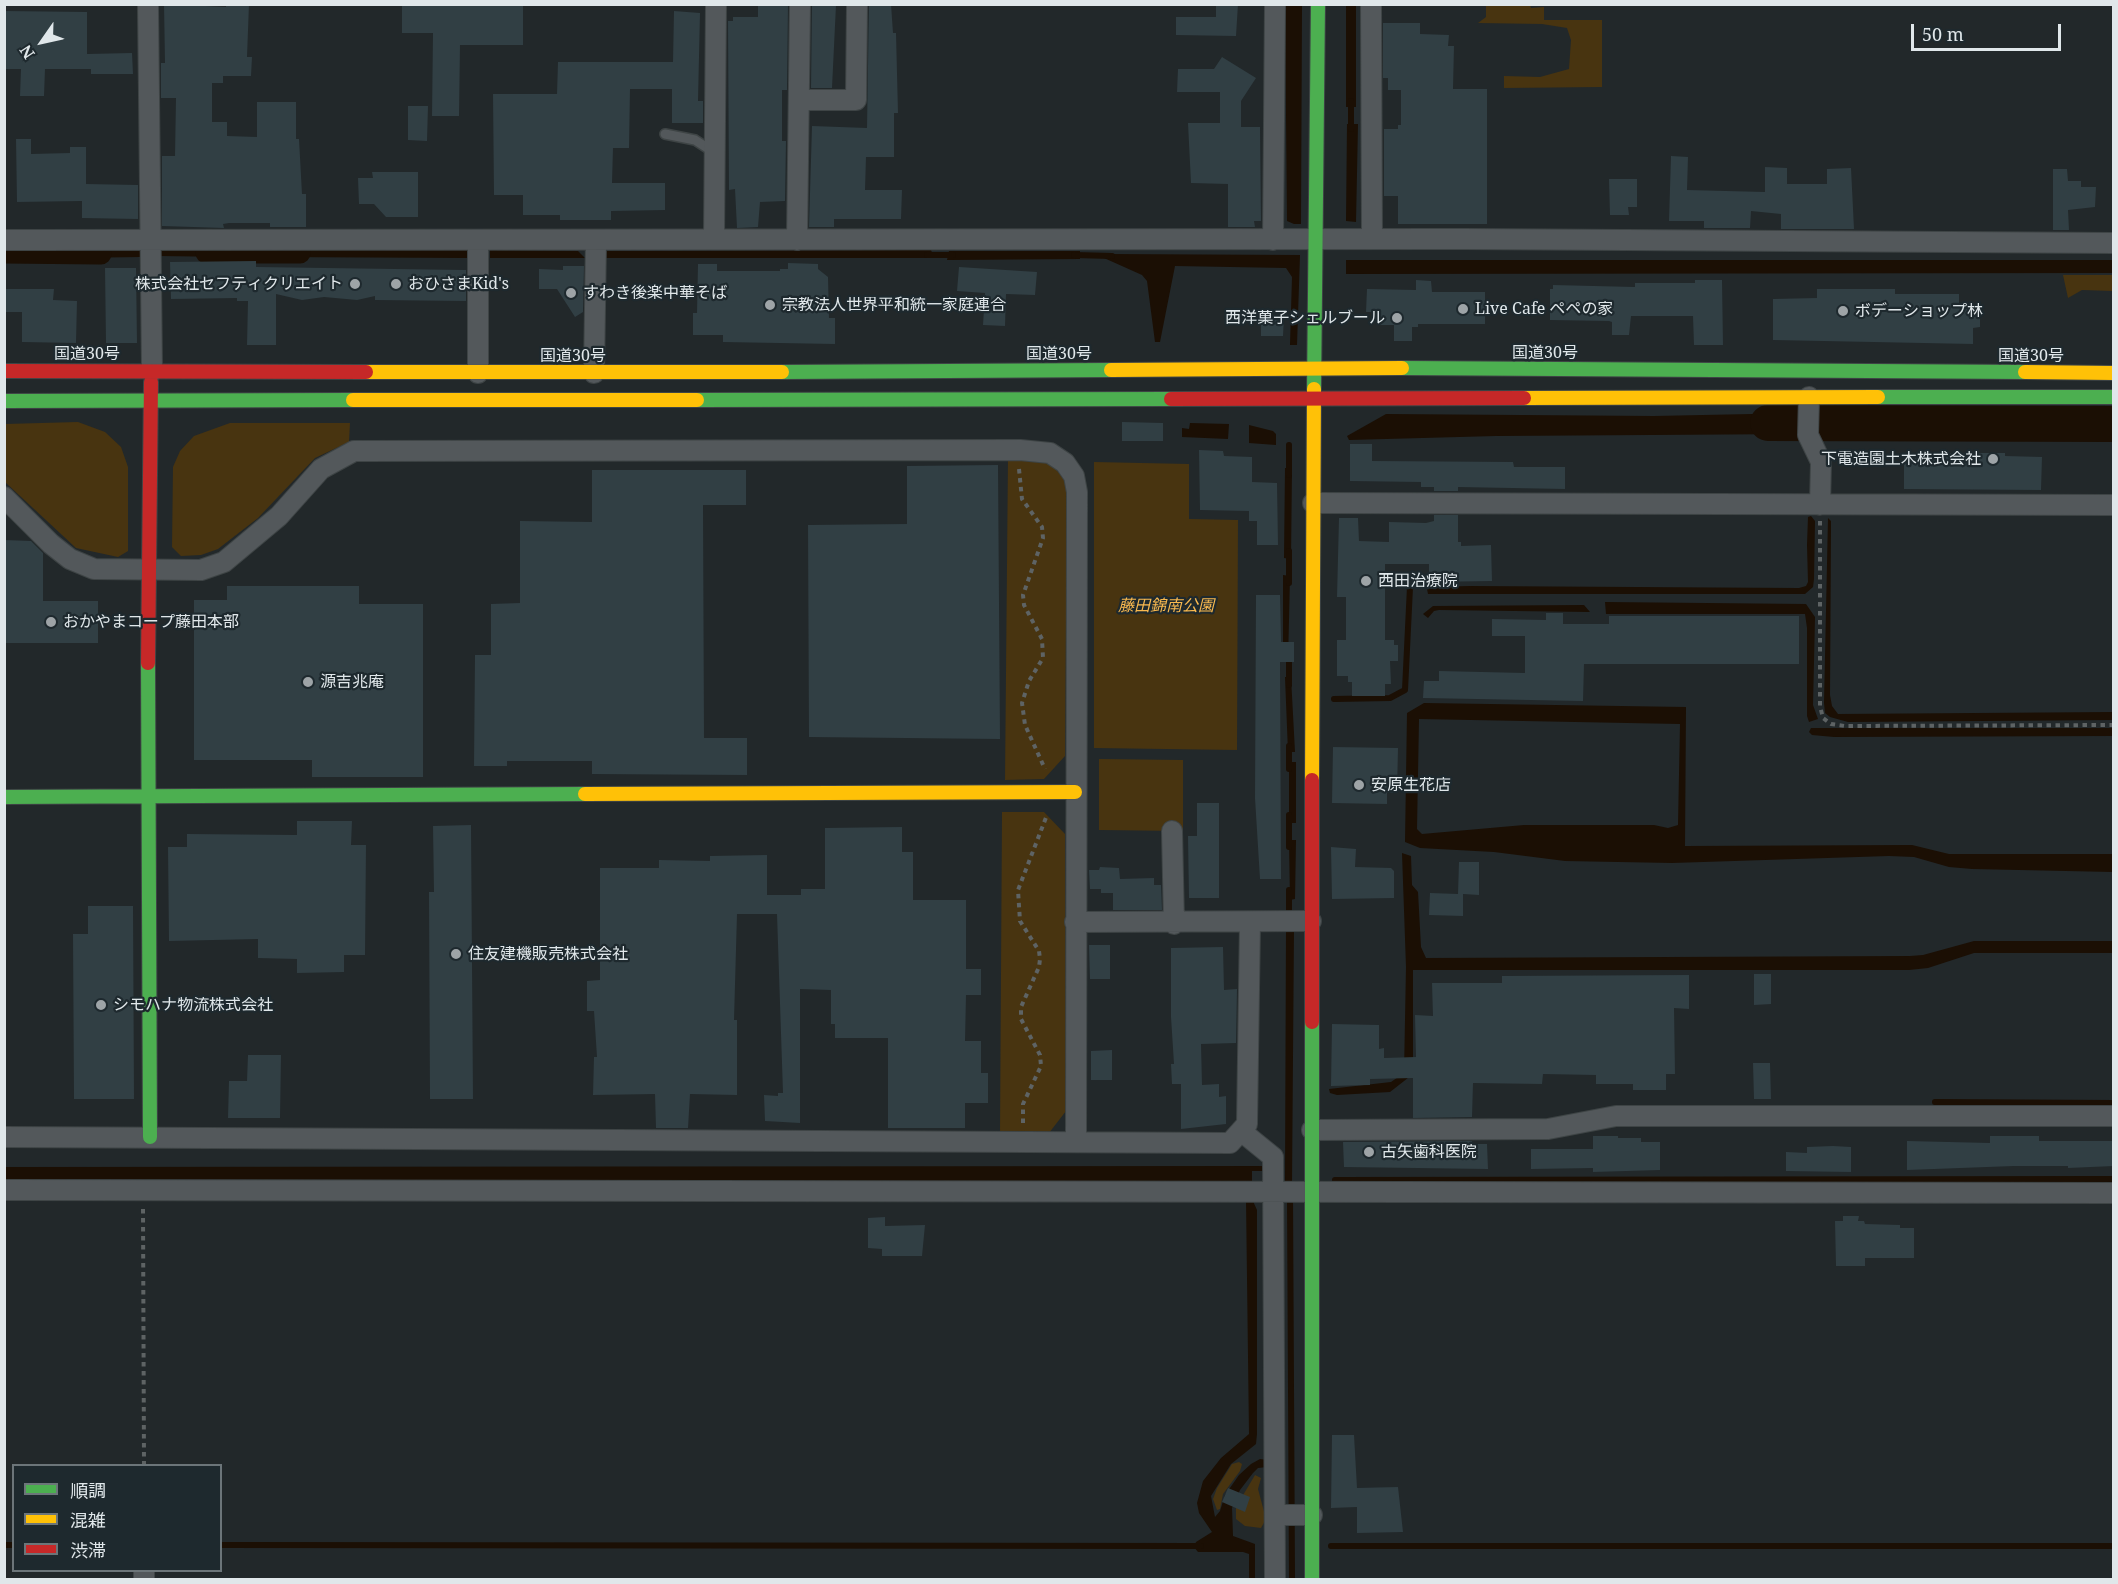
<!DOCTYPE html>
<html>
<head>
<meta charset="utf-8">
<style>
  body { margin:0 }
  #map { position:relative; width:2118px; height:1584px; overflow:hidden; background:#22282a; font-family:"Noto Serif","Noto Sans JP",serif }
  canvas { display:block }
  .frame { position:absolute; inset:0; border:6px solid #e0e7ea; pointer-events:none }
  .legend { position:absolute; left:12px; top:1464px; width:210px; height:108px; box-sizing:border-box; background:#1e292e; border:2px solid #6c7579; margin:0; padding:8px 10px; list-style:none; font-size:18px; color:#e0e7ea }
  .legend li { display:flex; align-items:center; gap:12px; height:30px }
  .legend b { width:30px; border:2px solid #6c7579 }
  .north { position:absolute; left:12px; top:12px; width:60px; height:60px; -webkit-text-stroke:4px #1e292e; paint-order:stroke; rotate:236deg; font-size:16px; font-weight:700; line-height:24px; text-align:center; color:#e0e7ea }
  .north::after { content:''; display:block; margin:auto; width:21px; height:27px; background:#e0e7ea; clip-path:polygon(50% 0,100% 100%,50% 72%,0 100%) }
  .scale { position:absolute; left:1911px; top:24px; width:150px; height:27px; box-sizing:border-box; border:3px solid #e0e7ea; border-top:0; padding-left:8px; font-size:18px; line-height:21px; white-space:nowrap; color:#e0e7ea; -webkit-text-stroke:4px #1e292e; paint-order:stroke }
</style>
</head>
<body>
<div id="map">
<canvas width="2118" height="1584"></canvas>
<div class="frame"></div>
<ul class="legend">
<li><b style="height:8px;background:#4caf50"></b>順調</li>
<li><b style="height:8px;background:#ffc107"></b>混雑</li>
<li><b style="height:8px;background:#c62828"></b>渋滞</li>
</ul>
<div class="north">N</div>
<div class="scale">50 m</div>
</div>
<script>
const context = document.querySelector('canvas').getContext('2d');
context.lineJoin = 'round';
function fillPath(path, color) { context.fillStyle = color; context.fill(path, 'evenodd'); }
const toPath = rows => new Path2D(rows.map(r => 'M' + r).join(''));
function trace(path, color, width, dash) { context.strokeStyle = color; context.lineWidth = width; context.lineCap = dash ? 'butt' : 'round'; context.setLineDash(dash || []); context.stroke(path); }
function label(font, color, halo, rows, align = 'center') {
  context.font = font + ' "Noto Serif","Noto Sans JP",serif'; context.lineWidth = 4.5; context.setLineDash([]); context.textBaseline = 'middle'; context.strokeStyle = halo; context.fillStyle = color; for (const [text, x, y, turn = 0] of rows) {
    context.save(); context.translate(x, y); context.rotate((+turn || 0) * Math.PI / 180); context.textAlign = isNaN(turn) ? turn : align; if (halo) context.strokeText(text, 0, 0); context.fillText(text, 0, 0); context.restore();
  }
}
const green = toPath([
  [1486,4,1530,5,1531,8,1544,7,1544,20,1602,20,1602,87,1504,88,1504,76,1540,77,1569,69,1571,40,1567,28,1542,24,1478,23,1486,17],
  [2063,275,2113,275,2113,291,2082,290,2068,298],
  [78,422,105,432,121,447,128,467,128,551,118,557,76,548,5,482,5,424],
  [230,423,350,423,349,442,315,458,258,518,218,549,201,555,181,556,172,547,173,467,180,451,194,436],
  [1008,456,1046,457,1067,483,1065,756,1044,779,1005,780],
  [1094,462,1189,464,1189,519,1238,520,1237,750,1094,748],
  [1099,759,1183,760,1183,831,1099,830],
  [1002,812,1044,812,1065,834,1066,1111,1049,1133,1000,1133],
  [1239,1462,1242,1464,1240,1471,1223,1494,1220,1509,1217,1510,1213,1499,1217,1488,1232,1464],
  [1255,1475,1261,1478,1258,1489,1266,1519,1261,1528,1245,1526,1236,1519,1236,1507]
]);
const water = toPath([
  [1285,5,1302,5,1301,224,1294,224,1287,221],
  [1346,5,1356,5,1356,107,1346,107],
  [1347,124,1358,124,1356,222,1346,221],
  [75,248,140,250,140,257,73,258],
  [272,248,468,250,467,258,272,257],
  [5,249,53,249,53,258,5,258],
  [158,249,234,249,234,257,158,256],
  [490,250,578,251,585,258,490,258],
  [931,250,934,258,604,258,604,251],
  [949,251,1080,251,1080,259,947,260],
  [1105,254,1300,255,1297,345,1290,345,1292,277,1286,268,1175,266,1160,342,1155,342,1147,281,1142,275,1104,258],
  [1346,260,2113,260,2114,273,1346,274],
  [1801,413,1801,434,1496,436,1349,440,1347,436,1386,414,1654,416],
  [1190,423,1229,424,1228,439,1182,437,1182,428,1189,429],
  [1249,425,1273,431,1276,434,1276,445,1249,443],
  [1285,468,1292,468,1291,559,1284,558],
  [1811,516,1815,521,1814,579,1813,587,1805,594,1428,594,1427,589,1430,587,1470,586,1799,588,1806,586,1808,582,1807,545,1808,517],
  [1828,518,1831,521,1831,529,1830,695,1832,706,1838,714,2113,712,2113,720,1848,722,1830,717,1825,713,1824,703],
  [1283,575,1290,576,1288,662,1283,653],
  [1605,602,1806,604,1815,617,1813,705,1818,719,1809,722,1807,716,1807,628,1805,614,1606,614],
  [1584,605,1590,612,1439,610,1434,611,1428,618,1423,614,1433,606],
  [1285,677,1291,677,1295,752,1288,752],
  [1424,703,1686,707,1685,846,1912,845,1949,854,2113,854,2113,872,1972,869,1949,867,1914,857,1889,856,1672,863,1565,861,1494,852,1420,848,1405,842,1407,713],
  [1419,719,1680,724,1678,825,1668,828,1654,825,1524,825,1422,834,1417,829],
  [1811,728,2113,728,2114,736,1834,737,1812,735,1809,732],
  [1289,762,1296,762,1296,823,1289,823],
  [1289,840,1296,840,1295,899,1290,900],
  [1402,853,1411,856,1412,885,1418,892,1421,947,1426,958,1910,956,1923,955,1974,941,2113,941,2113,953,1974,953,1928,968,1909,970,1413,970,1413,1074,1390,1092,1337,1095,1330,1093,1329,1089,1391,1082,1404,1073,1406,967],
  [1286,928,1294,928,1292,1183,1285,1183],
  [1264,1166,1264,1171,1252,1171,1252,1184,1244,1184,1243,1182,5,1179,4,1167],
  [1246,1199,1252,1199,1257,1210,1257,1434,1256,1444,1231,1464,1211,1496,1215,1517,1220,1511,1225,1495,1239,1475,1251,1464,1260,1459,1268,1460,1267,1467,1258,1468,1253,1473,1240,1490,1232,1508,1233,1536,1255,1544,1255,1556,1243,1552,1198,1552,1194,1547,1196,1542,1212,1532,1199,1513,1197,1503,1203,1481,1221,1458,1249,1434]
]);
const stream = toPath([
  [1351,129,1351,101],
  [927,255,953,255],
  [1074,255,1112,256],
  [1289,475,1289,445],
  [1289,583,1289,551],
  [1289,685,1289,656],
  [1334,699,1390,698,1405,690,1410,587],
  [1289,769,1289,746],
  [1289,847,1289,815],
  [1289,919,1289,890],
  [1935,1102,2114,1103],
  [1335,1180,2114,1179],
  [1290,1196,1292,1580],
  [4,1545,14,1545],
  [220,1545,1201,1546],
  [1331,1546,2114,1546],
  [1252,1551,1252,1580]
]);
const canal = toPath([
  [4,253,101,254],
  [206,253,300,253]
]);
const river = toPath([
  [1768,423,2114,424]
]);
const building = toPath([
  [164,4,226,7,226,4,249,4,247,57,252,57,251,76,223,76,223,83,212,83,212,122,227,122,227,136,257,137,257,102,296,102,296,139,299,139,302,194,306,194,306,227,270,227,270,223,229,223,223,224,224,228,162,226,162,156,175,156,176,98,161,98,161,63,165,63],
  [402,4,523,4,523,45,460,45,459,116,432,116,433,33,402,33],
  [758,4,788,4,787,90,782,90,782,141,786,141,785,201,760,202,758,227,737,228,735,189,729,190,728,21,733,21,733,17,758,17],
  [869,4,891,4,893,33,896,33,898,113,894,113,894,157,866,157,865,190,902,190,901,219,834,219,834,227,809,227,812,126,867,128],
  [1216,4,1238,4,1236,36,1176,35,1176,17,1216,17],
  [812,5,836,5,832,88,811,88],
  [4,11,87,12,87,54,132,53,133,74,91,74,91,69,45,69,44,96,20,96,21,69,4,69],
  [674,11,700,13,698,101,703,101,703,123,672,123,672,89,630,89,629,148,613,148,612,183,665,183,665,210,611,211,611,220,560,220,560,215,523,215,523,195,494,195,493,94,557,94,558,62,673,62],
  [1383,23,1420,23,1420,34,1449,35,1448,46,1454,46,1453,89,1487,89,1487,224,1398,224,1398,196,1384,196,1384,129,1398,129,1398,125,1401,125,1401,90,1388,90,1388,78,1383,78],
  [1222,57,1256,78,1241,101,1241,127,1260,127,1261,221,1254,221,1255,227,1228,227,1228,184,1191,183,1188,123,1220,123,1220,92,1177,92,1178,69,1214,69],
  [408,106,428,106,427,141,408,140],
  [16,139,31,139,31,154,70,153,70,147,86,147,86,184,138,185,138,219,82,218,82,201,17,202],
  [1671,156,1688,157,1687,190,1765,192,1765,167,1787,168,1787,184,1827,184,1827,169,1851,168,1854,229,1781,229,1781,214,1751,211,1750,228,1704,228,1704,221,1669,221],
  [2053,169,2067,169,2068,181,2081,181,2081,187,2096,187,2095,207,2068,210,2069,230,2053,230],
  [372,172,418,172,418,217,386,217,374,204,359,204,358,178,373,178],
  [1609,179,1637,179,1637,207,1628,207,1629,215,1610,215],
  [256,261,256,267,466,270,466,301,375,300,375,296,357,300,324,297,302,300,276,294,276,345,247,345,248,301,237,301,237,298,171,299,170,262],
  [788,263,818,264,818,269,828,277,829,318,835,318,835,344,723,342,723,335,693,335,693,313,697,313,698,264,717,264,717,271,780,271,780,269,788,269],
  [563,266,584,266,583,312,575,317,557,289,539,289,539,269,563,270],
  [959,267,1037,272,1035,295,1006,294,1005,326,983,325,985,293,957,291],
  [105,268,136,268,137,343,106,343],
  [1416,280,1431,281,1432,292,1485,292,1485,324,1418,324,1418,327,1412,327,1412,341,1394,341,1394,325,1377,325,1377,312,1366,312,1367,289,1416,290],
  [1695,280,1722,280,1723,345,1694,345,1693,316,1631,316,1629,335,1612,335,1612,322,1609,321,1550,320,1550,289,1553,289,1553,285,1635,287,1635,283,1695,283],
  [4,289,54,289,53,300,77,301,76,343,22,342,22,312,4,312],
  [1817,289,1895,289,1895,294,1959,294,1959,308,1980,309,1980,327,1973,328,1973,344,1773,340,1773,299,1817,298],
  [1261,315,1284,315,1283,336,1261,336],
  [1122,422,1163,423,1163,441,1122,441],
  [1350,444,1372,444,1372,461,1513,462,1514,467,1565,467,1565,489,1458,487,1458,491,1434,491,1434,487,1421,487,1421,482,1350,481],
  [1199,450,1223,451,1224,456,1252,457,1252,482,1277,483,1278,545,1257,545,1257,521,1249,521,1249,511,1200,510],
  [1904,453,2005,453,2005,456,2042,457,2041,490,1904,489],
  [998,465,1000,739,809,737,808,525,907,524,907,466],
  [592,470,746,470,746,505,703,505,704,738,747,738,747,775,592,774,592,761,507,761,507,766,474,766,475,655,491,655,491,604,520,603,520,521,592,522],
  [1434,515,1458,515,1458,542,1461,542,1461,546,1491,545,1492,581,1429,582,1429,564,1385,564,1385,640,1394,640,1394,645,1398,645,1398,661,1390,661,1391,684,1385,684,1385,696,1352,696,1352,682,1348,682,1348,676,1337,676,1337,640,1346,640,1346,597,1337,597,1339,518,1358,518,1359,541,1389,542,1389,522,1426,523,1434,521],
  [4,540,31,541,43,553,43,601,98,601,98,643,4,643],
  [227,586,359,586,359,604,423,604,423,777,312,777,312,760,194,760,194,600,227,600],
  [1256,595,1280,595,1281,642,1294,642,1294,662,1280,662,1281,879,1260,879,1255,798],
  [1546,613,1563,613,1563,624,1609,624,1609,616,1799,616,1799,664,1584,664,1583,701,1423,698,1424,681,1439,681,1439,671,1525,673,1525,636,1492,636,1492,619,1546,620],
  [1333,747,1398,748,1397,793,1387,793,1387,804,1332,803],
  [1197,803,1219,803,1219,898,1189,898,1188,836,1197,836],
  [297,821,352,821,351,845,366,845,365,955,344,955,344,972,297,973,297,959,258,958,258,939,169,941,168,847,187,847,187,834,297,835],
  [471,825,473,1099,430,1099,429,892,434,892,433,826],
  [902,827,902,852,913,852,913,900,966,900,966,969,981,969,981,995,966,995,965,1041,981,1041,981,1073,988,1073,988,1103,965,1103,965,1128,888,1128,888,1038,835,1038,835,1024,831,1024,831,990,800,989,800,1123,765,1121,764,1095,778,1096,778,1093,783,1093,777,914,737,914,734,1020,737,1020,737,1095,690,1094,688,1128,656,1128,655,1094,593,1095,594,1057,597,1057,594,1011,587,1011,587,981,600,980,600,868,659,868,659,860,710,861,710,856,767,855,767,895,801,895,801,889,825,889,825,828],
  [1331,847,1356,849,1355,867,1391,868,1394,871,1394,898,1332,899],
  [1459,862,1479,862,1479,895,1463,894,1463,916,1429,915,1430,893,1458,894],
  [1100,867,1119,868,1120,879,1154,878,1154,885,1161,885,1162,910,1113,910,1113,893,1101,893,1101,889,1090,889,1089,870,1099,870],
  [88,906,133,906,134,1099,74,1099,73,934,88,934],
  [1089,945,1110,945,1110,979,1090,979],
  [1223,947,1224,990,1237,989,1236,1043,1201,1044,1202,1085,1219,1084,1219,1097,1226,1096,1226,1124,1181,1129,1181,1084,1172,1084,1171,1064,1174,1064,1171,1017,1171,948],
  [1754,974,1771,974,1771,1004,1754,1005],
  [1689,975,1689,1009,1674,1008,1675,1074,1666,1074,1666,1090,1633,1090,1633,1084,1596,1084,1596,1075,1543,1074,1542,1084,1473,1083,1472,1117,1413,1118,1413,1078,1370,1079,1370,1085,1331,1086,1332,1024,1379,1025,1379,1049,1384,1048,1384,1058,1416,1057,1415,1015,1433,1016,1432,983,1502,983,1502,976],
  [1112,1050,1112,1080,1091,1080,1091,1051],
  [248,1055,281,1055,280,1118,228,1118,229,1081,247,1081],
  [1753,1063,1770,1063,1771,1099,1754,1099],
  [1593,1136,1618,1136,1618,1138,1641,1138,1641,1142,1660,1142,1660,1170,1593,1172,1593,1168,1531,1169,1531,1149,1593,1149],
  [1990,1136,2039,1136,2039,1141,2114,1141,2114,1166,2068,1168,2068,1166,2014,1166,1907,1170,1907,1141,1990,1143],
  [1472,1141,1472,1144,1487,1144,1488,1169,1344,1167,1343,1142],
  [1833,1146,1851,1147,1851,1172,1786,1171,1786,1152,1807,1153,1807,1147],
  [1843,1216,1859,1216,1858,1221,1864,1221,1865,1224,1900,1225,1900,1228,1914,1228,1914,1258,1865,1258,1865,1266,1836,1266,1835,1221,1843,1221],
  [885,1217,885,1226,925,1225,922,1256,882,1256,882,1249,868,1248,868,1218],
  [1332,1435,1354,1435,1357,1488,1398,1487,1403,1532,1357,1533,1357,1507,1331,1508],
  [1228,1488,1250,1497,1245,1512,1222,1502]
]);
const path = toPath([
  [1019,469,1022,499,1042,527,1043,538,1023,595,1024,605,1042,639,1043,658,1029,681,1022,703,1025,725,1045,769],
  [1820,521,1820,706,1823,718,1831,724,1845,726,2114,725],
  [1023,1123,1023,1104,1041,1066,1040,1055,1021,1019,1021,1007,1039,967,1040,959,1039,951,1020,921,1018,890,1047,815],
  [143,1209,144,1466]
]);
const lane = toPath([
  [665,134,695,140,715,153]
]);
const street = toPath([
  [148,4,152,371],
  [1371,4,1372,239],
  [799,100,856,100,857,4],
  [714,239,716,4],
  [4,240,1463,239,2114,243],
  [478,240,478,373],
  [797,240,800,4],
  [1273,240,1275,4],
  [594,373,596,240],
  [1809,397,1808,435,1821,462,1820,505],
  [4,497,51,544,70,559,94,569,201,570,224,562,279,516,321,469,354,451,1020,450,1050,453,1065,463,1074,476,1077,492,1076,1141],
  [1313,503,2114,505],
  [1172,831,1174,924],
  [1075,922,1311,921],
  [1312,1130,1548,1129,1616,1116,2114,1116],
  [1241,1131,1273,1157,1275,1580],
  [4,1137,1230,1143,1247,1124,1250,923],
  [4,1190,2114,1193],
  [1275,1515,1312,1515],
  [144,1580,144,1570]
]);
const fast = toPath([
  [1402,368,2025,372],
  [782,372,1111,370],
  [1314,389,1318,4],
  [1878,397,2114,397],
  [697,400,1171,399],
  [4,401,353,400],
  [148,663,150,1137],
  [4,797,585,794],
  [1312,1022,1312,1580]
]);
const slow = toPath([
  [1111,370,1402,368],
  [366,372,782,372],
  [2025,372,2114,373],
  [1524,398,1878,397],
  [353,400,697,400],
  [1312,780,1314,389],
  [585,794,1075,792]
]);
const jam = toPath([
  [4,371,366,372],
  [1171,399,1524,398],
  [148,663,151,382],
  [1312,780,1312,1022]
]);
const markers = [
  [355,284,6,"#9ea4a7"],
  [396,284,6,"#9ea4a7"],
  [571,293,6,"#9ea4a7"],
  [770,305,6,"#9ea4a7"],
  [1463,309,6,"#9ea4a7"],
  [1843,311,6,"#9ea4a7"],
  [1397,318,6,"#9ea4a7"],
  [1993,459,6,"#9ea4a7"],
  [1366,581,6,"#9ea4a7"],
  [51,622,6,"#9ea4a7"],
  [308,682,6,"#9ea4a7"],
  [1359,785,6,"#9ea4a7"],
  [456,954,6,"#9ea4a7"],
  [101,1005,6,"#9ea4a7"],
  [1369,1152,6,"#9ea4a7"]
];
const poiNames = [
  ["株式会社セフティクリエイト",343,284,"right"],
  ["おひさまKid's",408,284],
  ["すわき後楽中華そば",583,293],
  ["宗教法人世界平和統一家庭連合",782,305],
  ["Live Cafe ペペの家",1475,309],
  ["ボデーショップ林",1855,311],
  ["西洋菓子シェルブール",1385,318,"right"],
  ["下電造園土木株式会社",1981,459,"right"],
  ["西田治療院",1378,581],
  ["おかやまコープ藤田本部",63,622],
  ["源吉兆庵",320,682],
  ["安原生花店",1371,785],
  ["住友建機販売株式会社",468,954],
  ["シモハナ物流株式会社",113,1005],
  ["古矢歯科医院",1381,1152]
];
const streetNames = [
  ["国道30号",1545,353],
  ["国道30号",87,354],
  ["国道30号",1059,354],
  ["国道30号",573,356],
  ["国道30号",2031,356]
];
const parkNames = [
  ["藤田錦南公園",1166,606]
];
fillPath(green, '#483410');
fillPath(water, '#1b0f04');
trace(stream, '#1b0f04', 6);
trace(canal, '#1b0f04', 21);
trace(river, '#1b0f04', 36);
fillPath(building, '#313f44');
trace(lane, '#3e4445', 12);
trace(street, '#3e4445', 22);
trace(fast, '#3e4445', 16);
trace(slow, '#3e4445', 16);
trace(jam, '#3e4445', 16);
trace(path, '#5e6364', 4, [4.5, 4.5]);
trace(lane, '#53585b', 9);
trace(street, '#53585b', 20);
trace(fast, '#4caf50', 14);
trace(slow, '#ffc107', 14);
trace(jam, '#c62828', 14);
for (const [x, y, r, color] of markers) { const dot = new Path2D(); dot.arc(x, y, r, 0, 2 * Math.PI); context.fillStyle = color; context.fill(dot); trace(dot, '#1e292e', 2); }
label('16px', '#e0e7ea', '#1e292e', poiNames, 'left');
label('16px', '#e0e7ea', '#1e292e', streetNames);
label('italic 16px', '#f9b94f', '#1e292e', parkNames);
</script>
</body>
</html>
